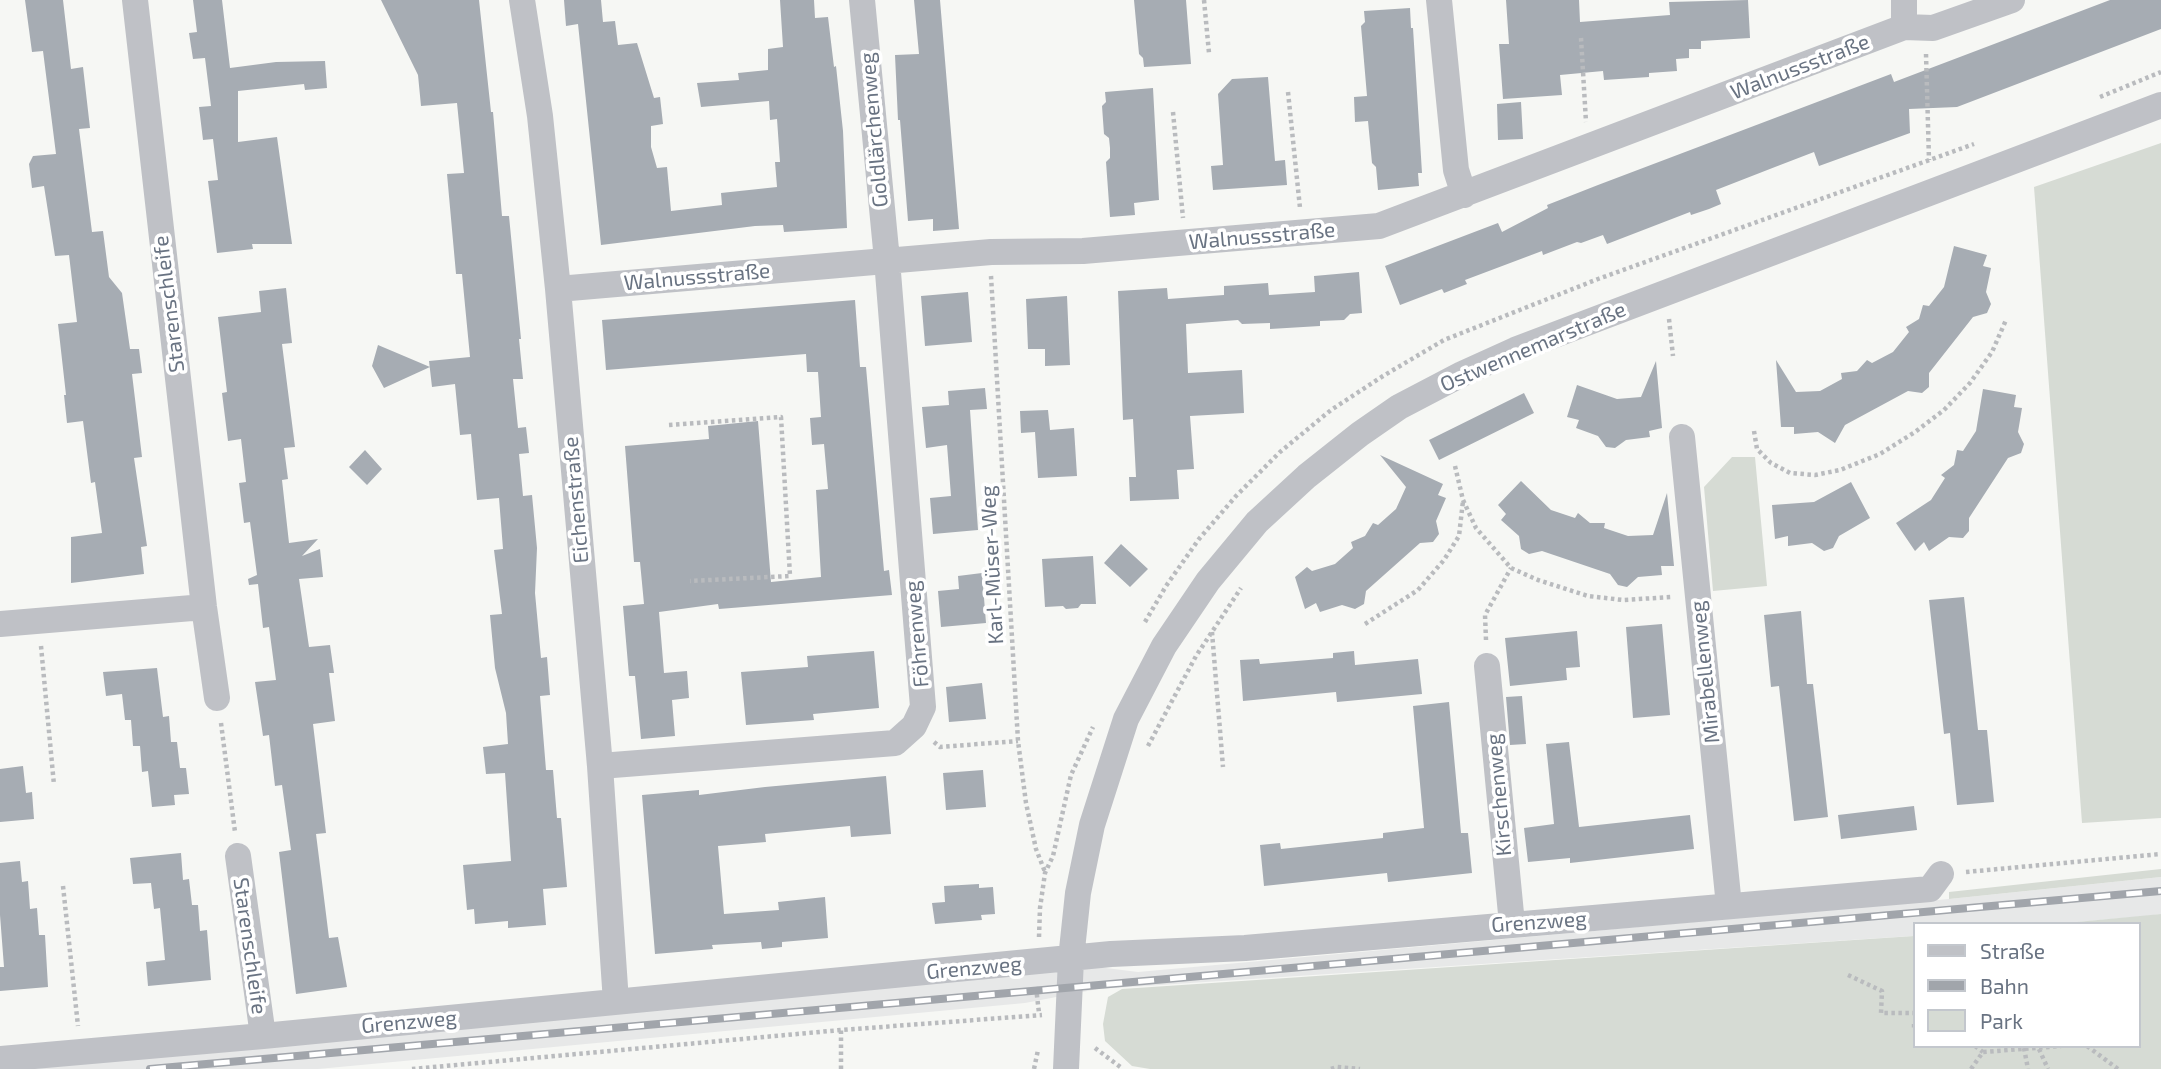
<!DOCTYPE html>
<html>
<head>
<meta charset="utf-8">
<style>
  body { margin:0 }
  #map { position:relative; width:2161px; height:1069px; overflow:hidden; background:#f6f7f4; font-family:"Exo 2",sans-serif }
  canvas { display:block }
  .legend { position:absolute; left:1913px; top:922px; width:228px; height:126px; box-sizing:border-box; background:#fff; border:2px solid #c3c7cd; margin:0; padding:9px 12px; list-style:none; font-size:21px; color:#697382 }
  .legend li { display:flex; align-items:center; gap:14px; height:35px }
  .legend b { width:35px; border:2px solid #c3c7cd }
</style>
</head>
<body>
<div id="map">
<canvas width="2161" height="1069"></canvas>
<ul class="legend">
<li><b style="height:9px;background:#bfc1c6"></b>Straße</li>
<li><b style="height:9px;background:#a1a5ab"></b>Bahn</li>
<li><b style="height:19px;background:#d6dbd4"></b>Park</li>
</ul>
</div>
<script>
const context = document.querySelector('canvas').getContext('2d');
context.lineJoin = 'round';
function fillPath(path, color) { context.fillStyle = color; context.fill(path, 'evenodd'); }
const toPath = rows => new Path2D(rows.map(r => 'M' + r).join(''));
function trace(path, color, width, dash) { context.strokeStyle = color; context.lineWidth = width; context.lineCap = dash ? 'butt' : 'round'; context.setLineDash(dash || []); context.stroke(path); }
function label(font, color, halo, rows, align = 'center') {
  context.font = font + ' "Exo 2",sans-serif'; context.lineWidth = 7; context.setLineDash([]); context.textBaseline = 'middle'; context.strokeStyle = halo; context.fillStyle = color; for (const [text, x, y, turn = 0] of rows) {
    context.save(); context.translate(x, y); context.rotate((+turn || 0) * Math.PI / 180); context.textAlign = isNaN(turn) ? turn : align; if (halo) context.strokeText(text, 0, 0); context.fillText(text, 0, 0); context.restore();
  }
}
const built = toPath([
  [2161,877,2161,914,2146,916,2056,924,1914,924,1914,936,1912,936,1098,989,1025,1003,318,1069,18,1069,1098,967,1138,972,1949,899]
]);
const green = toPath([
  [2161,143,2161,818,2082,823,2034,187],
  [1732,457,1755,457,1767,586,1713,591,1704,487],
  [2161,869,2161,877,1949,899,1949,892],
  [2161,914,2161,1069,1150,1069,1132,1066,1105,1041,1103,1024,1108,997,1122,989,1914,936,1914,1046,2138,1046,2138,924,2056,924]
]);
const building = toPath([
  [25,0,63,0,71,69,83,67,90,128,79,129,92,232,103,231,109,277,122,293,130,349,139,349,142,373,132,374,142,457,134,458,147,546,141,547,144,574,71,583,71,537,102,533,95,482,91,483,83,421,67,423,64,395,66,395,58,324,77,322,69,255,55,256,44,186,32,188,29,164,33,156,56,154,43,51,32,52],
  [193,0,222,0,230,68,276,62,325,61,327,88,305,90,304,84,238,91,238,142,277,137,292,244,252,244,253,249,217,253,208,181,218,180,213,139,203,140,199,107,211,106,205,58,193,59,189,33,197,32],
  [381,0,479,0,491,112,493,112,502,216,509,216,521,339,519,339,523,379,513,379,518,428,526,427,529,453,519,454,523,496,532,495,537,548,535,593,541,658,547,657,550,695,540,696,546,770,553,770,557,818,561,818,567,887,543,889,546,925,508,928,508,921,475,924,474,909,467,910,463,865,511,861,505,773,486,774,483,747,508,744,506,713,495,668,490,615,502,614,494,550,503,549,499,498,477,500,471,434,460,435,455,384,432,387,429,361,470,357,462,274,456,274,447,174,464,173,457,103,421,106,418,75],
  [564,0,601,0,603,22,615,21,618,45,637,43,654,98,660,97,663,124,651,126,651,147,657,168,667,167,671,211,722,205,721,193,777,187,775,162,780,162,777,119,770,120,769,101,701,107,697,83,739,80,738,73,768,70,768,49,783,47,780,0,814,0,815,18,828,17,834,67,836,66,843,131,847,228,784,232,783,225,755,226,601,245,578,24,566,26],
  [914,0,940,0,959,229,933,231,933,219,908,221,900,120,898,120,895,55,919,54],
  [1134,0,1186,0,1191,64,1144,67,1143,58,1139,54],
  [1506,0,1579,0,1580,22,1670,15,1669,2,1748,0,1750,38,1701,41,1701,49,1689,49,1689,58,1676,59,1677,71,1649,73,1649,77,1604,80,1603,71,1560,75,1562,95,1503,99,1499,44,1509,44],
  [2110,0,2161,0,2161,29,1957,107,1909,109,1910,133,1819,166,1814,152,1775,167,1716,190,1721,204,1709,209,1691,215,1690,212,1607,244,1603,235,1581,243,1577,242,1543,255,1542,251,1465,280,1467,284,1444,293,1442,289,1400,305,1385,266,1498,223,1502,232,1548,208,1547,205,1598,185,1891,74,1894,82],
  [1410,8,1411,28,1413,28,1422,173,1418,173,1419,186,1378,190,1376,167,1372,163,1368,121,1355,122,1354,97,1367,96,1361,26,1365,22,1364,11],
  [1268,77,1275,161,1285,160,1287,185,1213,190,1211,166,1223,165,1218,94,1232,79],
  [1153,88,1159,200,1134,203,1135,215,1110,217,1106,162,1110,158,1110,148,1109,138,1104,134,1102,106,1106,102,1105,92],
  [1521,102,1523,139,1498,140,1497,104],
  [1954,246,1987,255,1983,266,1991,268,1986,292,1991,304,1987,313,1973,317,1929,373,1929,387,1922,393,1908,391,1845,425,1835,443,1818,432,1794,434,1794,427,1781,427,1776,360,1796,392,1820,391,1842,379,1841,373,1857,371,1867,360,1872,363,1893,352,1909,332,1906,327,1919,319,1923,305,1929,306,1944,287],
  [1359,272,1362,313,1350,314,1344,320,1320,321,1320,326,1270,329,1270,323,1242,324,1238,320,1186,324,1188,373,1242,370,1244,413,1190,416,1194,469,1177,470,1179,499,1130,501,1129,477,1136,477,1133,419,1123,420,1118,291,1167,288,1168,299,1224,295,1224,286,1268,283,1269,295,1315,292,1314,276],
  [286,288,292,343,282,344,295,447,284,448,288,479,282,480,289,543,318,539,302,556,320,549,323,577,299,579,309,647,330,645,334,673,329,673,335,721,313,724,326,833,316,834,329,938,338,937,347,987,296,994,279,852,291,850,282,785,275,786,269,735,263,736,255,682,276,680,269,627,263,628,258,584,249,585,248,579,257,575,250,522,244,523,239,483,246,482,241,439,228,441,222,393,227,392,218,317,261,312,259,291],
  [968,292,972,342,925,346,921,296],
  [1067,296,1070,365,1045,366,1045,349,1028,349,1026,299],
  [855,300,860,367,866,367,884,571,889,570,892,595,719,609,718,604,659,612,664,673,687,671,689,698,672,700,675,736,641,739,635,676,629,676,623,606,644,604,640,562,634,562,625,446,709,439,708,426,758,421,771,582,821,577,816,490,828,489,824,444,812,445,810,418,821,417,818,372,807,372,806,354,606,370,602,320],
  [378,345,430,367,384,388,372,366],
  [1656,361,1662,428,1649,431,1650,437,1626,440,1615,448,1606,447,1598,436,1576,428,1579,420,1567,417,1577,385,1617,399,1641,397],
  [985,388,987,409,970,410,978,530,933,534,930,498,951,496,947,445,926,448,922,407,949,405,948,391],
  [1983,389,2016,395,2014,407,2022,408,2018,432,2024,444,2021,453,2008,458,1969,518,1969,531,1963,538,1949,537,1929,551,1924,542,1915,551,1896,523,1931,500,1945,478,1941,475,1954,465,1957,450,1963,451,1976,431],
  [1524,393,1534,413,1439,460,1429,440],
  [1048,410,1050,430,1074,428,1077,476,1038,478,1035,432,1021,433,1020,411],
  [365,450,382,469,367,485,349,467],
  [1380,455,1443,484,1438,495,1446,498,1436,521,1439,534,1433,542,1420,543,1366,591,1364,604,1355,609,1342,605,1320,612,1316,603,1305,609,1295,577,1307,567,1312,571,1335,564,1353,548,1351,542,1365,536,1373,523,1378,525,1396,509,1406,487],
  [1521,481,1551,510,1575,518,1578,513,1590,523,1605,523,1604,528,1628,536,1653,535,1667,493,1674,566,1661,566,1662,575,1638,577,1627,587,1618,585,1610,574,1542,551,1529,554,1521,549,1519,536,1501,520,1506,514,1498,505],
  [1851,482,1870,518,1839,536,1833,548,1824,551,1812,543,1788,546,1788,536,1775,539,1772,505,1814,502],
  [1121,544,1148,569,1130,587,1104,563],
  [1093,556,1096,604,1081,604,1078,608,1066,609,1063,606,1045,607,1042,559],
  [982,573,986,623,941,627,938,591,959,589,958,576],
  [1964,597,1978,730,1987,730,1994,802,1957,805,1950,733,1944,734,1929,600],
  [1801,611,1807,684,1813,684,1828,817,1794,821,1779,686,1771,687,1764,615],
  [1662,624,1670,715,1633,718,1626,627],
  [1577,631,1580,667,1566,668,1567,680,1510,686,1505,638],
  [874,651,879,708,813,714,814,720,746,725,741,672,808,667,807,656],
  [1354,651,1355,665,1418,659,1422,694,1337,702,1336,692,1243,701,1240,660,1259,659,1260,664,1333,658,1333,653],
  [157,668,163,717,169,716,171,742,177,742,180,768,186,768,189,794,174,795,175,805,152,807,148,771,142,772,140,746,133,746,131,720,125,720,122,694,106,696,103,672],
  [982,683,986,719,949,722,946,687],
  [1522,696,1526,744,1510,745,1506,697],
  [1449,702,1461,833,1468,833,1472,873,1388,882,1387,873,1264,886,1260,845,1280,843,1281,849,1383,838,1383,833,1424,828,1413,706],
  [1569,742,1579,827,1690,815,1694,849,1570,863,1570,858,1528,862,1524,828,1554,824,1546,744],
  [23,766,26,793,32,792,34,819,0,822,0,769],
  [983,770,986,807,946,810,943,773],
  [886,776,891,834,851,837,850,826,765,834,766,842,718,846,724,914,779,910,778,902,825,897,828,938,782,942,782,947,762,949,761,942,712,945,713,949,655,954,642,795,699,790,699,795,765,787],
  [1914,806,1917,830,1841,839,1838,815],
  [181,853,183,880,189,879,192,905,198,905,200,931,207,930,211,980,148,986,146,962,165,960,160,908,154,909,151,883,133,884,130,858],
  [20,861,22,882,28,881,30,909,37,908,39,935,45,935,48,987,0,991,0,967,4,967,0,915,0,863],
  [979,884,979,888,993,887,995,914,981,915,982,920,935,924,932,903,945,902,944,886]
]);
const path = toPath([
  [1204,0,1209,53],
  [1581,38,1586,122],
  [1926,54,1929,160],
  [1288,92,1300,208],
  [2100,97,2161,72],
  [1173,112,1183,218],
  [991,276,1018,741,1026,803,1036,849,1045,872],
  [1669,319,1673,356],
  [669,425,781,417,790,576,690,581],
  [1754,431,1757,449,1771,463,1790,473,1815,475,1840,470,1880,454,1915,432,1944,410,1970,383,1992,352,2006,320],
  [1455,466,1463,500,1476,528,1511,568,1538,580,1588,596,1623,600,1672,597],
  [1145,622,1166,586,1199,539,1236,496,1280,452,1331,410,1383,376,1444,340,1598,279,1974,144],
  [1365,624,1418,590,1444,560,1459,536,1463,501],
  [1212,632,1223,767],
  [1486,640,1485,615,1511,568],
  [41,646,54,785],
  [221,723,235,832],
  [934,742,940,747,1018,741],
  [1148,746,1196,656,1241,588],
  [1966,872,2161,854],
  [63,886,78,1026],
  [1039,937,1040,908,1045,873,1053,856,1071,775,1093,727],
  [1848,975,1882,991,1881,1013,1914,1013],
  [1036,987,1039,1013],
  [1914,1024,1914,1030],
  [1975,1046,1983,1052],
  [2087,1046,2118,1069],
  [1095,1048,1123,1069],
  [2024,1048,2028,1069],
  [2039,1049,2048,1069],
  [412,1069,841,1030,1042,1015],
  [841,1069,841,1030],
  [1034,1069,1038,1050],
  [1331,1069,1337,1067,1360,1069],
  [1971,1069,1983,1052,2061,1046]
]);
const minor = toPath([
  [135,0,204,607,217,698],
  [522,0,540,116,558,289,600,766,616,1002],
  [1439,0,1456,170,1464,195],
  [1904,27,1933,28,2012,0],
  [558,289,991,252,1083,251,1379,226,1904,27,1904,0],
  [1682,437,1729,906],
  [0,624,204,607],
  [1487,666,1512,924],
  [600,766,895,743,914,726,923,707,887,260,862,0],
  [238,856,263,1036],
  [0,1059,263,1036,1111,954,1245,948,1930,889,1941,874],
  [1066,1069,1071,959,1078,893,1092,825,1126,719,1164,646,1208,581,1257,522,1307,476,1360,434,1399,407,1462,374,1515,350,2161,105]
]);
const rail = toPath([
  [150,1069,2161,891]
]);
const streetNames = [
  ["Walnussstraße",1800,67,-21],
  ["Goldlärchenweg",874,130,-95],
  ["Walnussstraße",1262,236,-5],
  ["Walnussstraße",697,277,-5],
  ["Starenschleife",169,304,-97],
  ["Ostwennemarstraße",1533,347,-23],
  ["Eichenstraße",576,500,-95],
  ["Karl-Müser-Weg",992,565,-93],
  ["Föhrenweg",917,634,-95],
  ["Mirabellenweg",1705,672,-96],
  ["Kirschenweg",1499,795,-95],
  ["Grenzweg",1539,922,-4],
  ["Starenschleife",250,946,82],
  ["Grenzweg",974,968,-5],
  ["Grenzweg",409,1022,-5]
];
fillPath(built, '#e7e8e8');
fillPath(green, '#d6dbd4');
fillPath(building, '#a6acb3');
trace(path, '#b9bbbe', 4.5, [3.5, 3.5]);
trace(minor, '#bfc1c6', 26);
trace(rail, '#a1a5ab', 8);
trace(rail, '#fff', 5, [16]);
label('21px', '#697382', '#fff', streetNames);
</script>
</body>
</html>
